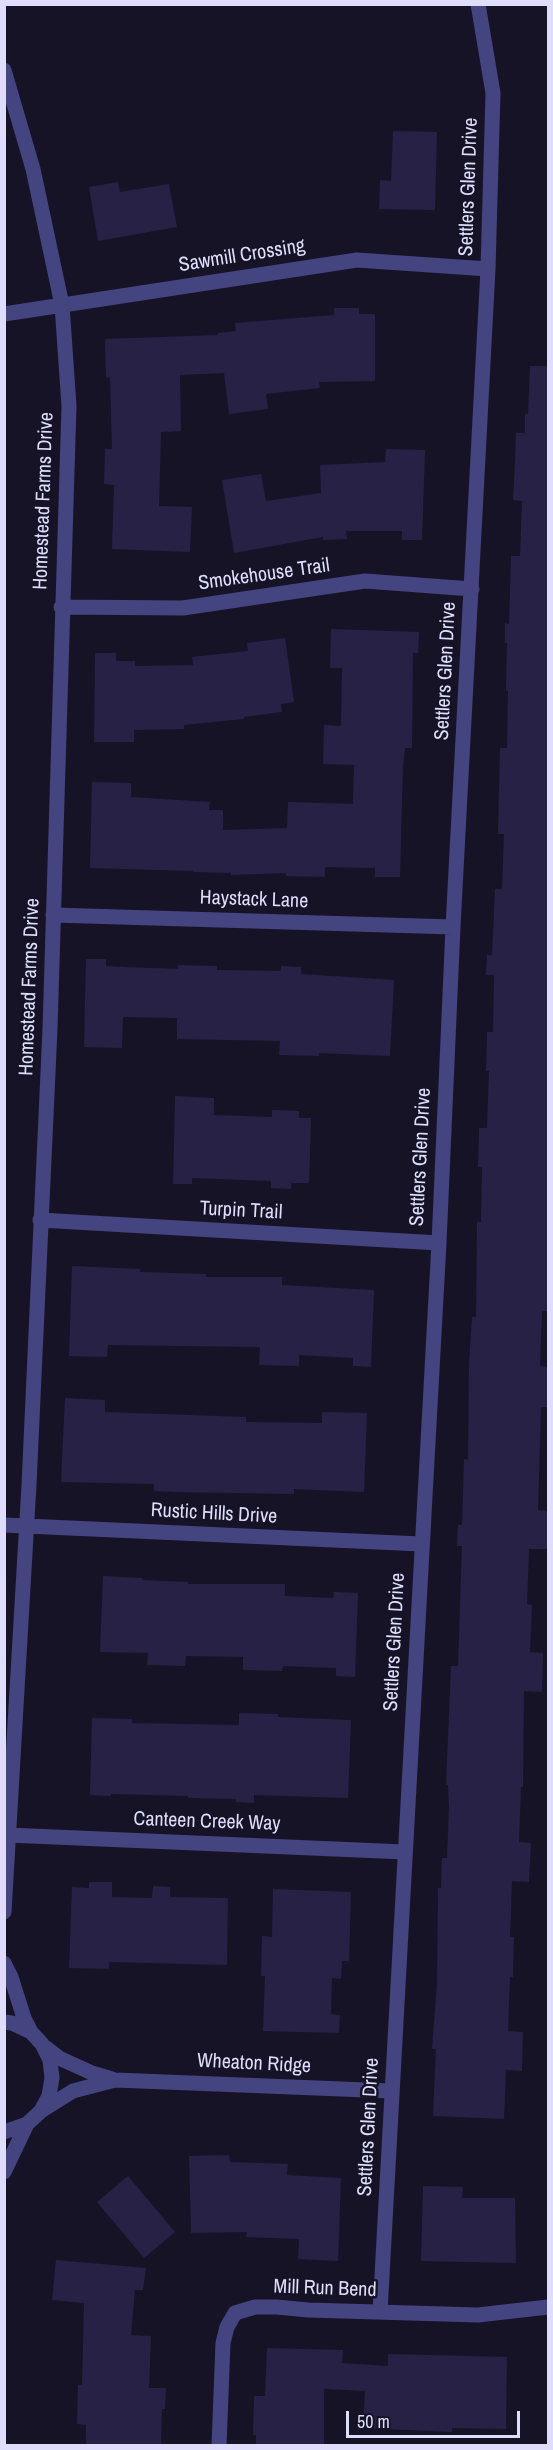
<!DOCTYPE html>
<html>
<head>
<meta charset="utf-8">
<style>
  body { margin:0 }
  #map { position:relative; width:553px; height:2450px; overflow:hidden; background:#161327; font-family:"Archivo Narrow",sans-serif }
  canvas { display:block }
  .frame { position:absolute; inset:0; border:6px solid #dfddfb; pointer-events:none }
  .scale { position:absolute; left:346px; top:2411px; width:174px; height:27px; box-sizing:border-box; border:3px solid #dfddfb; border-top:0; padding-left:8px; font-size:18px; line-height:21px; white-space:nowrap; color:#dfddfb; -webkit-text-stroke:4px #161327; paint-order:stroke }
</style>
</head>
<body>
<div id="map">
<canvas width="553" height="2450"></canvas>
<div class="frame"></div>
<div class="scale">50 m</div>
</div>
<script>
const context = document.querySelector('canvas').getContext('2d');
context.lineJoin = 'round';
function fillPath(path, color) { context.fillStyle = color; context.fill(path, 'evenodd'); }
const toPath = rows => new Path2D(rows.map(r => 'M' + r).join(''));
function trace(path, color, width, dash) { context.strokeStyle = color; context.lineWidth = width; context.lineCap = dash ? 'butt' : 'round'; context.setLineDash(dash || []); context.stroke(path); }
function label(font, color, halo, rows, align = 'center') {
  context.font = font + ' "Archivo Narrow",sans-serif'; context.lineWidth = 5; context.setLineDash([]); context.textBaseline = 'middle'; context.strokeStyle = halo; context.fillStyle = color; for (const [text, x, y, turn = 0] of rows) {
    context.save(); context.translate(x, y); context.rotate((+turn || 0) * Math.PI / 180); context.textAlign = isNaN(turn) ? turn : align; if (halo) context.strokeText(text, 0, 0); context.fillText(text, 0, 0); context.restore();
  }
}
const building = toPath([
  [393,131,437,132,435,210,379,209,380,180,391,181],
  [118,182,120,192,169,184,177,227,98,241,89,187],
  [334,308,359,308,359,314,375,314,375,381,319,382,320,388,266,394,268,409,229,414,224,373,180,375,181,431,161,432,159,506,192,507,190,552,112,549,114,485,104,484,105,449,112,449,110,377,106,378,105,339,218,335,218,333,236,331,235,323,334,315],
  [530,366,549,366,549,1263,547,1311,542,1311,540,1366,549,1367,549,1407,541,1407,538,1510,549,1511,549,1549,529,1549,527,1604,532,1605,530,1652,543,1653,542,1692,524,1691,523,1787,521,1787,519,1842,531,1843,529,1882,512,1881,510,1937,514,1937,513,1977,510,1977,508,2031,523,2032,522,2071,506,2070,504,2119,433,2116,436,2049,432,2049,437,1983,438,1888,441,1888,442,1858,447,1858,449,1807,448,1785,446,1785,451,1666,458,1666,462,1546,457,1546,458,1525,462,1525,464,1459,468,1460,469,1364,472,1317,476,1317,477,1222,481,1222,482,1167,478,1167,479,1128,487,1128,489,1071,486,1071,487,1032,493,1032,494,975,486,975,487,955,492,955,495,889,502,889,504,834,498,834,500,748,507,748,508,691,506,691,507,643,505,643,505,623,509,624,511,556,520,556,522,501,513,500,515,461,516,433,525,433,525,414,528,414],
  [386,449,425,450,422,540,402,540,402,531,346,531,347,539,323,540,323,537,234,553,222,480,261,474,266,501,321,493,320,465,385,462],
  [331,629,419,632,418,653,413,653,412,748,405,748,403,767,400,877,375,877,375,868,325,867,325,877,286,876,286,873,231,875,231,873,193,872,193,871,90,868,92,782,131,783,131,797,210,802,209,810,223,810,223,830,287,828,288,802,353,804,354,765,323,764,324,725,341,726,342,668,330,668],
  [285,638,294,702,281,704,282,712,244,717,244,719,184,725,184,729,134,730,134,742,94,742,95,653,116,653,116,661,135,661,135,666,193,665,192,657,248,651,247,643],
  [86,959,106,959,106,966,124,967,178,969,178,965,217,966,217,970,281,971,281,966,301,967,301,974,394,980,390,1056,319,1053,319,1056,279,1055,280,1041,177,1039,177,1018,123,1017,122,1048,84,1047],
  [175,1096,214,1098,214,1115,272,1117,272,1110,299,1111,299,1118,311,1118,309,1183,291,1183,291,1189,271,1188,271,1181,192,1178,192,1184,173,1184],
  [72,1266,140,1269,140,1272,206,1274,206,1277,282,1277,282,1285,374,1290,371,1367,353,1366,353,1358,299,1355,299,1366,259,1365,260,1347,108,1345,107,1357,69,1356],
  [65,1398,105,1400,105,1412,246,1417,246,1422,322,1423,322,1412,367,1413,364,1492,294,1489,294,1494,175,1492,154,1491,154,1484,61,1482],
  [103,1576,142,1578,142,1580,188,1582,188,1584,285,1584,285,1596,333,1598,334,1592,358,1593,355,1677,336,1676,336,1668,283,1666,282,1671,243,1670,243,1657,186,1656,185,1666,147,1665,148,1653,100,1652],
  [239,1713,278,1714,278,1717,351,1720,348,1798,254,1795,254,1803,236,1802,236,1799,188,1798,188,1796,111,1794,111,1796,90,1795,92,1718,132,1719,132,1723,239,1725],
  [89,1882,112,1882,112,1897,152,1898,153,1886,170,1887,170,1897,228,1898,227,1965,109,1962,109,1969,69,1968,72,1887,89,1888],
  [273,1889,351,1892,349,1961,342,1961,341,1979,332,1978,331,2014,340,2015,339,2033,263,2031,265,1976,261,1976,262,1936,272,1937],
  [229,2155,230,2162,288,2164,287,2175,341,2178,338,2261,298,2259,299,2239,246,2237,247,2232,191,2233,189,2156],
  [128,2176,175,2232,144,2258,97,2202],
  [423,2186,463,2187,462,2198,515,2198,516,2263,421,2261],
  [56,2260,146,2268,143,2290,135,2290,131,2335,151,2336,149,2388,166,2388,165,2409,162,2409,161,2445,86,2445,86,2425,77,2424,78,2385,82,2385,84,2303,52,2300],
  [267,2348,343,2350,342,2363,388,2366,388,2354,507,2357,506,2429,452,2428,452,2432,363,2428,365,2391,324,2389,324,2445,256,2445,256,2435,253,2435,254,2396,265,2396]
]);
const minor = toPath([
  [4,70,33,169,62,305,69,406,50,1029,29,1485,4,1912],
  [4,314,357,260,488,269],
  [61,607,183,608,365,581,472,589],
  [53,915,453,927],
  [40,1220,439,1243],
  [4,1525,421,1544],
  [8,1835,405,1852],
  [4,1963,11,1977,24,2018,31,2032],
  [4,2022,12,2023,31,2032,42,2044,50,2060,52,2078,49,2096,41,2111,27,2124,4,2132],
  [45,2047,59,2058,92,2073,112,2079],
  [41,2111,73,2091,115,2080,392,2091],
  [4,2172,27,2124],
  [380,2312,439,1243,453,927,488,269,493,93,478,4],
  [219,2446,223,2343,227,2327,235,2313,255,2307,277,2307,308,2310,478,2315,548,2307]
]);
const streetNames = [
  ["Settlers Glen Drive",469,187,-88],
  ["Sawmill Crossing",242,256,-9],
  ["Homestead Farms Drive",44,501,-88],
  ["Smokehouse Trail",264,575,-8],
  ["Settlers Glen Drive",446,671,-87],
  ["Haystack Lane",254,900,2],
  ["Homestead Farms Drive",30,987,-88],
  ["Settlers Glen Drive",421,1157,-87],
  ["Turpin Trail",241,1211,3],
  ["Rustic Hills Drive",214,1514,3],
  ["Settlers Glen Drive",395,1642,-87],
  ["Canteen Creek Way",207,1822,2],
  ["Wheaton Ridge",254,2064,3],
  ["Settlers Glen Drive",369,2127,-87],
  ["Mill Run Bend",325,2289,2]
];
fillPath(building, '#272145');
trace(minor, '#444480', 15);
label('20px', '#dfddfb', '#161327', streetNames);
</script>
</body>
</html>
